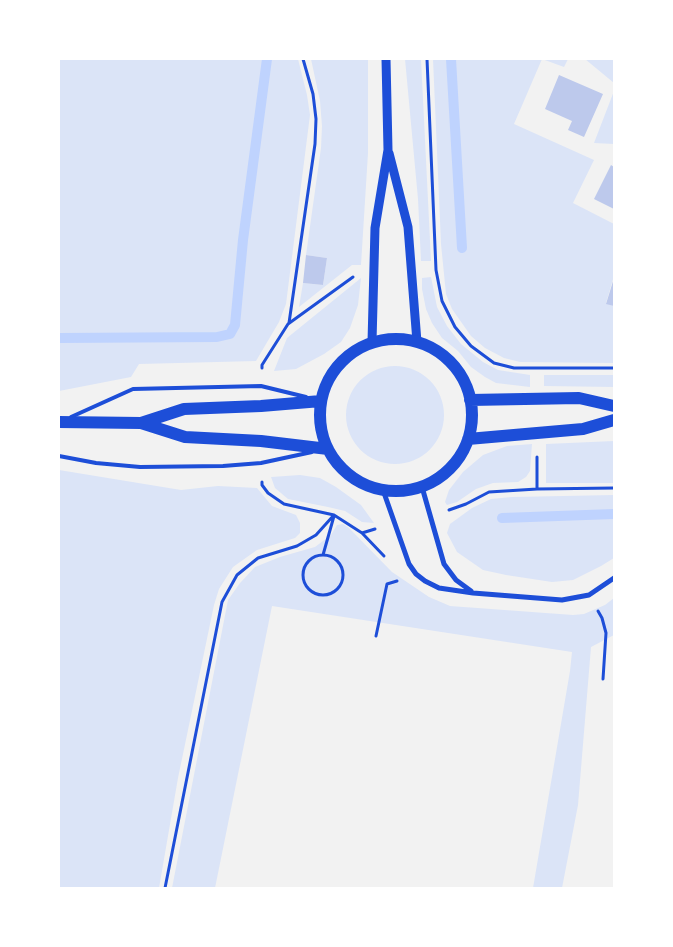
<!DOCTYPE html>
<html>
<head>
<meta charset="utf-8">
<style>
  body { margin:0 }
  #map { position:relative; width:673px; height:947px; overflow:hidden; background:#f2f2f2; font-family:Spectral,serif }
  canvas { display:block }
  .frame { position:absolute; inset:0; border:60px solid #fff; pointer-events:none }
</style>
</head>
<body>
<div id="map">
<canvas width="673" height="947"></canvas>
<div class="frame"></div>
</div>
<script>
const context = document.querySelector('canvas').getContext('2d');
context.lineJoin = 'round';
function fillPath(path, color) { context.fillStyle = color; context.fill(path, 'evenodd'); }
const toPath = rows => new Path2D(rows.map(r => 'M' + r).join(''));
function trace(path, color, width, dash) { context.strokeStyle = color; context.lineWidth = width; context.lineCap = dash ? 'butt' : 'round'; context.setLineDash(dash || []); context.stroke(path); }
const green = toPath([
  [59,59,298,59,307,95,310,115,286,304,279,322,256,361,139,364,131,377,59,391],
  [311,59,368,59,368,153,361,265,352,265,299,307,303,283,323,285,327,258,306,255,321,148,322,126,320,101],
  [405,59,421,59,431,261,421,261,418,199],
  [433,59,568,59,564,67,542,59,514,124,594,160,573,203,614,224,614,276,606,303,614,306,614,363,520,362,504,358,485,348,471,336,452,309,446,294,441,244],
  [585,59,614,59,614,83],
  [614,91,614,144,594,143],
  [431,277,437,307,447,326,461,344,483,362,498,370,530,375,530,387,496,383,485,377,471,367,458,351,442,338,432,323,426,309,422,289,422,278],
  [361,278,358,305,350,328,341,342,324,354,296,369,274,371,287,338],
  '346 415a49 49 0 1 1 98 0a49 49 0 1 1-98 0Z',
  [544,375,614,375,614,387,544,386],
  [614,441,614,483,546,483,546,444],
  [532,444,530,471,526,477,518,482,493,483,476,489,457,502,447,505,445,502,449,490,463,472,483,455,507,446],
  [59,470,181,490,218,486,257,488,272,506,296,515,300,523,300,533,295,538,257,550,233,567,219,589,214,605,178,778,159,888,59,888],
  [300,475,320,478,336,487,361,505,374,523,362,522,345,511,328,507,288,499,275,488,271,477],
  [614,495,614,558,601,566,573,580,552,582,506,575,483,570,457,552,447,533,450,524,472,508,491,499,512,497],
  [343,524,349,528,392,572,429,597,450,606,573,615,584,614,605,605,614,598,614,635,591,647,578,805,562,888,533,888,570,671,572,652,272,606,215,888,172,888,228,600,240,583,255,567,280,557,315,547,331,535,337,525]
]);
const stream = toPath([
  [451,59,462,248],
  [59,338,217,337,230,334,235,325,243,240,267,59],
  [502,518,614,514]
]);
const building = toPath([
  [559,75,603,94,584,137,568,130,572,121,545,109],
  [611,165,614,167,614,209,594,199],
  [306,255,327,258,323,285,303,283],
  [614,278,614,306,606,304]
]);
const path = toPath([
  [427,59,436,270,442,301,455,327,471,346,494,363,514,368,614,368],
  [289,323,315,144,316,119,313,94,303,59],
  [262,368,262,365,288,324,353,277],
  [537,457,537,489],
  [262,482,262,485,268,493,284,504,334,515,362,533,375,529],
  [449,510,466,504,489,492,537,489,614,488],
  [362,533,384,556],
  [323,555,334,516],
  '303 575a20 20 0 1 1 40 0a20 20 0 1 1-40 0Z',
  [598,611,602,618,606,633,603,679],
  [376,636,387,584,397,581],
  [165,888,222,602,237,575,258,558,297,546,316,535,334,515]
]);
const service = toPath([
  [71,417,133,389,261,386,306,397],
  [59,456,96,463,140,467,223,466,261,463,312,452]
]);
const minor = toPath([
  [422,487,444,564,456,580,471,591],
  [383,490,409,564,416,574,425,581,439,588,473,593,562,600,589,595,614,578]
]);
const tertiary = toPath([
  [389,153,408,227,417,342],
  [372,342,375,228,388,150,386,59]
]);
const primary = toPath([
  '320 415a76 76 0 1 1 152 0a76 76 0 1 1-152 0Z',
  [470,400,579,398,614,406],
  [59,422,141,423,185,437,261,441,328,449],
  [141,423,184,409,261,406,321,401],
  [468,439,583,429,614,420]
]);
fillPath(green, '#dbe4f7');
trace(stream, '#bfd3fe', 10);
fillPath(building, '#bdc9ec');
trace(path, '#1d4ed8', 3);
trace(service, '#1d4ed8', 4);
trace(minor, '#1d4ed8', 5);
trace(tertiary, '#1d4ed8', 9);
trace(primary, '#1d4ed8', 12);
</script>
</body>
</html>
